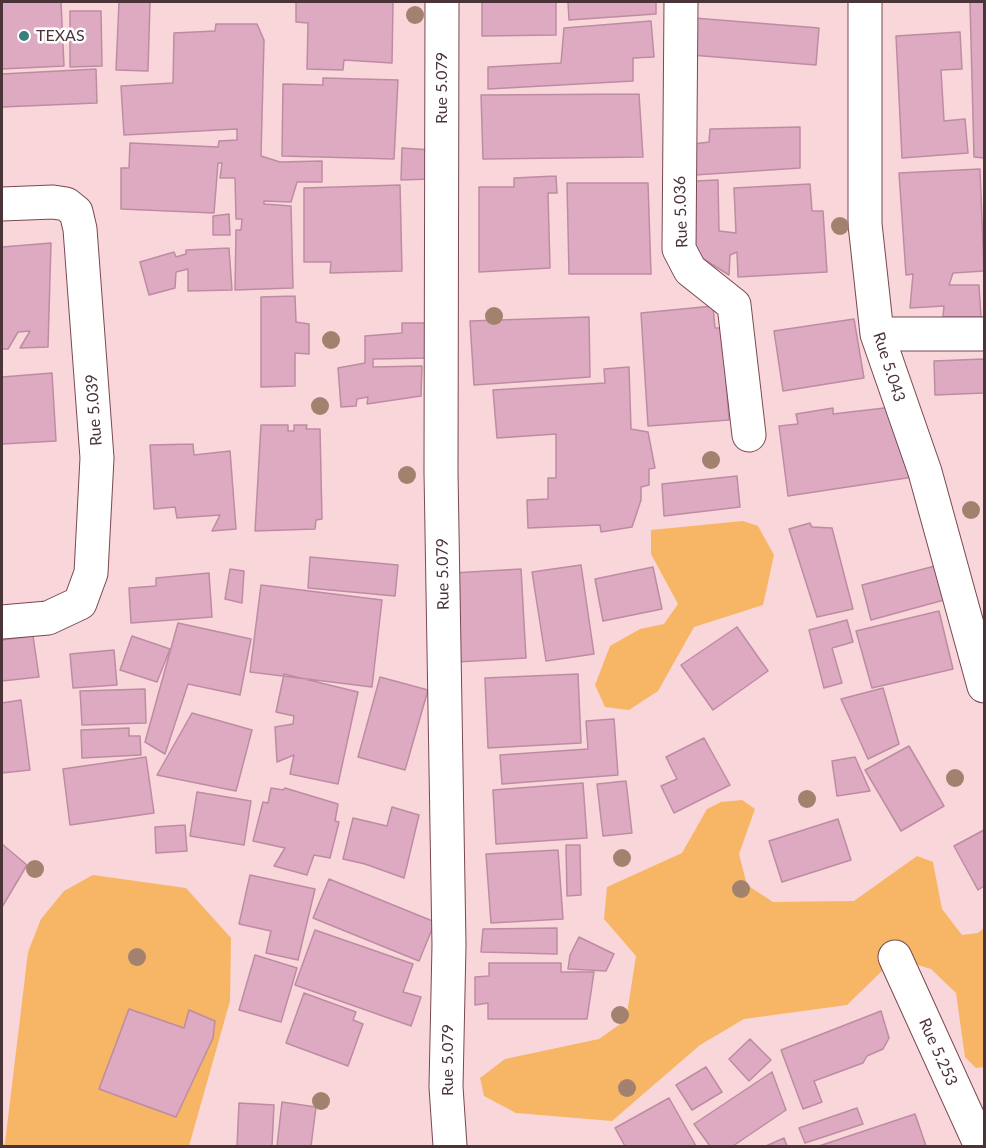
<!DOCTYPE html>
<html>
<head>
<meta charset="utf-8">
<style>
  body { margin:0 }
  #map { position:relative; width:986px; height:1148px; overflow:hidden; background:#f9d6da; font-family:Lato,sans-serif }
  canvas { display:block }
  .frame { position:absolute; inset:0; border:3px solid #4b3438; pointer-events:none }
</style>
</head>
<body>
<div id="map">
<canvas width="986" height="1148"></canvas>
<div class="frame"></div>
</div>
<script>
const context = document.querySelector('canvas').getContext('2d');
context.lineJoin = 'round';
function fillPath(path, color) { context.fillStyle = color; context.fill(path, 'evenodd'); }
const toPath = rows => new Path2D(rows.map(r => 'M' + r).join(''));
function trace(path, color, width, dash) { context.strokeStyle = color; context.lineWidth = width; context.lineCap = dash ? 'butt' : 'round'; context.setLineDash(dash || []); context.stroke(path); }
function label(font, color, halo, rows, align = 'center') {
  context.font = font + ' Lato,sans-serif'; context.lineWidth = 5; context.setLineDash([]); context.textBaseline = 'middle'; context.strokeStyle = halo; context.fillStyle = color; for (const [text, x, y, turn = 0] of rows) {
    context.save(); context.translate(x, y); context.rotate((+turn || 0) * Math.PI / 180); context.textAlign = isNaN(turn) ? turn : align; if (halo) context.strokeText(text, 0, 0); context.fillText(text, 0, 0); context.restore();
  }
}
const green = toPath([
  [743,521,758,526,774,555,763,605,694,627,658,691,629,710,605,707,595,685,610,646,640,629,664,624,678,604,651,554,651,530],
  [742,800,755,809,739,854,747,885,773,902,854,901,917,856,933,862,942,909,962,935,978,933,984,928,984,1067,976,1068,965,1057,956,993,931,969,915,964,882,971,847,1005,744,1019,700,1045,612,1121,516,1113,484,1096,480,1078,505,1059,599,1039,626,1020,636,956,604,919,607,887,682,853,707,809,721,802],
  [93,875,186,888,231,938,230,1001,189,1146,2,1146,5,1143,28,952,41,919,64,891]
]);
const building = toPath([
  [2,2,61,2,64,66,2,69,2,2],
  [119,2,150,2,148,71,116,70,119,2],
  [296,2,393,2,392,63,344,60,343,70,307,69,308,23,296,22,296,2],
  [482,2,556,2,556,35,482,36,482,2],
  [568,2,656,2,656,14,569,20,568,2],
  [970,2,984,2,984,158,974,157,970,2],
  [70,11,101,11,102,66,70,67,70,11],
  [694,18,819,28,816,65,691,55,694,18],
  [651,21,654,57,633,58,633,81,488,89,488,67,561,63,564,28,651,21],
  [216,24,257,24,264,40,261,156,280,162,322,161,322,182,297,182,291,202,264,201,264,204,291,206,293,288,235,290,236,230,241,230,242,219,236,219,235,178,220,178,222,163,218,163,214,213,121,209,121,168,129,168,130,143,218,147,219,141,237,140,237,129,124,135,121,86,173,83,174,33,215,31,216,24],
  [960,32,962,69,941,70,944,121,965,119,968,153,902,158,896,36,960,32],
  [96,69,97,103,2,107,2,74,96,69],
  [323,78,398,80,394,159,282,156,283,84,323,85,323,78],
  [639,94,643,157,483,159,481,95,639,94],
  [800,127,800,168,695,175,694,144,709,142,710,129,800,127],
  [402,148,432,150,431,179,401,180,402,148],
  [980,169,984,271,953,273,949,285,979,285,981,317,943,317,944,306,910,308,913,274,906,275,899,173,980,169],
  [556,176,557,193,548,193,550,268,479,272,479,187,514,187,514,178,556,176],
  [718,180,719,231,736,233,734,188,810,184,812,211,823,211,827,272,738,277,737,252,730,255,729,275,694,253,695,181,718,180],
  [567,183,648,183,651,274,569,274,567,183],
  [400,185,402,271,330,273,331,262,304,262,304,188,400,185],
  [229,214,230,235,213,235,213,216,229,214],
  [51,243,48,347,20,348,30,331,18,332,8,349,2,349,2,247,51,243],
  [229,248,232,290,188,291,188,269,176,272,175,288,149,295,140,262,174,252,176,257,186,254,186,250,229,248],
  [295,296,296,322,309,324,309,354,295,353,295,386,261,387,261,297,295,296],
  [713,306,715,328,722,328,729,420,648,426,641,313,713,306],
  [589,317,590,377,474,385,470,321,589,317],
  [854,319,864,378,783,391,774,331,854,319],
  [402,323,426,323,432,358,373,359,373,367,422,366,421,396,367,404,368,397,357,399,356,406,341,407,338,368,365,363,365,336,402,333,402,323],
  [984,359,984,393,935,395,934,361,984,359],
  [629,367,631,429,648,432,655,468,649,469,649,485,641,487,641,500,632,527,601,532,600,525,528,528,527,500,548,499,548,478,556,478,556,434,497,438,493,390,605,383,604,369,629,367],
  [52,373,56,441,2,444,2,377,52,373],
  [893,407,920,476,788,496,779,426,798,424,796,414,833,408,833,414,893,407],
  [261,425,288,425,288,431,294,431,294,425,307,425,306,429,320,429,322,519,316,520,315,529,255,531,261,425],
  [193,444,194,455,230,451,236,529,212,531,220,515,177,518,175,507,154,509,150,445,193,444],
  [737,476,740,507,664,516,662,484,737,476],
  [810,523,812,527,832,528,853,609,817,617,789,529,810,523],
  [310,557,398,565,395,596,308,588,310,557],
  [581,565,594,654,546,661,532,572,581,565],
  [935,566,944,600,871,620,862,585,935,566],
  [653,567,662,609,603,621,595,579,653,567],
  [230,569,244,571,242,603,225,599,230,569],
  [521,569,526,658,457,662,452,573,521,569],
  [209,573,212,617,131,623,129,588,156,586,156,578,209,573],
  [261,585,382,600,372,687,250,672,261,585],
  [939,611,953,669,872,688,856,631,939,611],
  [847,620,853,642,832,648,842,683,824,688,809,630,847,620],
  [178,623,251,639,240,695,188,684,165,754,145,742,178,623],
  [737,627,768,671,713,710,681,665,737,627],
  [33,636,39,677,2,681,2,640,33,636],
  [132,636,170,649,157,682,120,670,132,636],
  [114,650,117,685,73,688,70,654,114,650],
  [284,674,358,692,338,784,290,774,294,755,277,762,275,727,293,724,294,716,276,712,284,674],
  [578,674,581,743,488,748,485,678,578,674],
  [380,677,428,690,405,770,358,757,380,677],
  [883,688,899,744,868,759,841,699,883,688],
  [145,689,146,723,82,725,80,691,145,689],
  [21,700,30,770,2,773,2,703,21,700],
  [192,713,252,730,236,791,157,775,192,713],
  [614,719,618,775,502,784,500,755,588,749,586,721,614,719],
  [129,728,129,736,140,736,141,755,82,758,81,730,129,728],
  [704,738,730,785,674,813,661,786,677,779,666,757,704,738],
  [909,746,944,806,901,831,865,770,909,746],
  [146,757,154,813,70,825,63,769,146,757],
  [855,757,870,791,837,796,832,761,855,757],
  [626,781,632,833,603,836,597,784,626,781],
  [583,783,587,838,496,844,493,790,583,783],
  [271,788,283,790,285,788,338,804,335,821,339,822,330,858,314,855,307,875,274,866,285,848,253,841,263,802,268,803,271,788],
  [197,792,251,801,244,845,190,836,197,792],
  [392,807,419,815,404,878,365,864,343,859,353,818,387,826,392,807],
  [838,819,851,860,782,882,769,841,838,819],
  [185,825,187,851,156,853,155,827,185,825],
  [984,830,984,886,978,890,954,846,984,830],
  [2,844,27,865,2,907,2,844],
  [566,845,580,845,581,895,567,896,566,845],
  [558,850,563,919,491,923,486,854,558,850],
  [250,875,315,889,298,960,266,953,271,931,239,924,250,875],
  [329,879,435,922,419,961,313,918,329,879],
  [557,928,557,954,481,952,483,929,557,928],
  [315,930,413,964,403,992,421,997,411,1026,295,985,315,930],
  [579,937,614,954,606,971,568,969,570,955,579,937],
  [255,955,297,968,281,1022,239,1010,255,955],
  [489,963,561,963,561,972,594,972,587,1019,488,1019,488,1003,475,1005,475,977,489,976,489,963],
  [304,993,356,1012,353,1020,363,1024,348,1066,286,1043,304,993],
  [129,1009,184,1028,189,1010,215,1021,213,1038,176,1117,99,1089,129,1009],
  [881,1011,889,1038,883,1049,867,1056,863,1063,814,1081,822,1102,803,1109,781,1050,881,1011],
  [750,1039,771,1060,749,1081,729,1059,750,1039],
  [706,1067,722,1092,692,1110,676,1085,706,1067],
  [772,1072,786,1110,733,1146,710,1146,694,1124,772,1072],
  [669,1098,696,1146,625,1146,615,1128,669,1098],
  [282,1102,316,1107,311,1146,277,1146,282,1102],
  [239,1103,274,1105,272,1146,237,1146,239,1103],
  [857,1108,863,1124,805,1143,799,1128,857,1108],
  [915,1114,926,1146,819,1146,915,1114],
  [784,1138,787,1146,766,1146,784,1138]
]);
const minor = toPath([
  [442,2,441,472,449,945,446,1087,450,1146],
  [681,2,679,249,690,270,734,305,749,435],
  [865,2,865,224,877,334,925,472,984,686],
  [2,204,53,202,66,204,76,212,80,229,97,458,91,573,80,603,48,618,2,622],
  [877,334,984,334],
  [895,957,981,1146]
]);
const trees = [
  [415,15],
  [840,226],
  [494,316],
  [331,340],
  [320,406],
  [711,460],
  [407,475],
  [971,510],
  [955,778],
  [807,799],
  [622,858],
  [35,869],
  [741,889],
  [137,957],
  [620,1015],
  [627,1088],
  [321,1101]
];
const markers = [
  [24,36,6,"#39807c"]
];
const poiNames = [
  ["TEXAS",36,36]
];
const streetNames = [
  ["Rue 5.079",442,88,-90],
  ["Rue 5.036",681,212,-92],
  ["Rue 5.043",889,367,72],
  ["Rue 5.039",94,410,-94],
  ["Rue 5.079",443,574,-91],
  ["Rue 5.253",938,1052,66],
  ["Rue 5.079",448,1060,-90]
];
fillPath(green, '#f7b566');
fillPath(building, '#ddaac2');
trace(building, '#bd8ca2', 1.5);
trace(minor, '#794951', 35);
trace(minor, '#fff', 33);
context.fillStyle = '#a2816e';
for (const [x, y] of trees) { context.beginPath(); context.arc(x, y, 9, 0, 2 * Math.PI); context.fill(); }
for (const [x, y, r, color] of markers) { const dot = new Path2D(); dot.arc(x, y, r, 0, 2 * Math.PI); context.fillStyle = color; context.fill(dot); trace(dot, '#fff', 2); }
label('16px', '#4b3438', '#fff', poiNames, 'left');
label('16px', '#4b3438', '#fff', streetNames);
</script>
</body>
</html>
